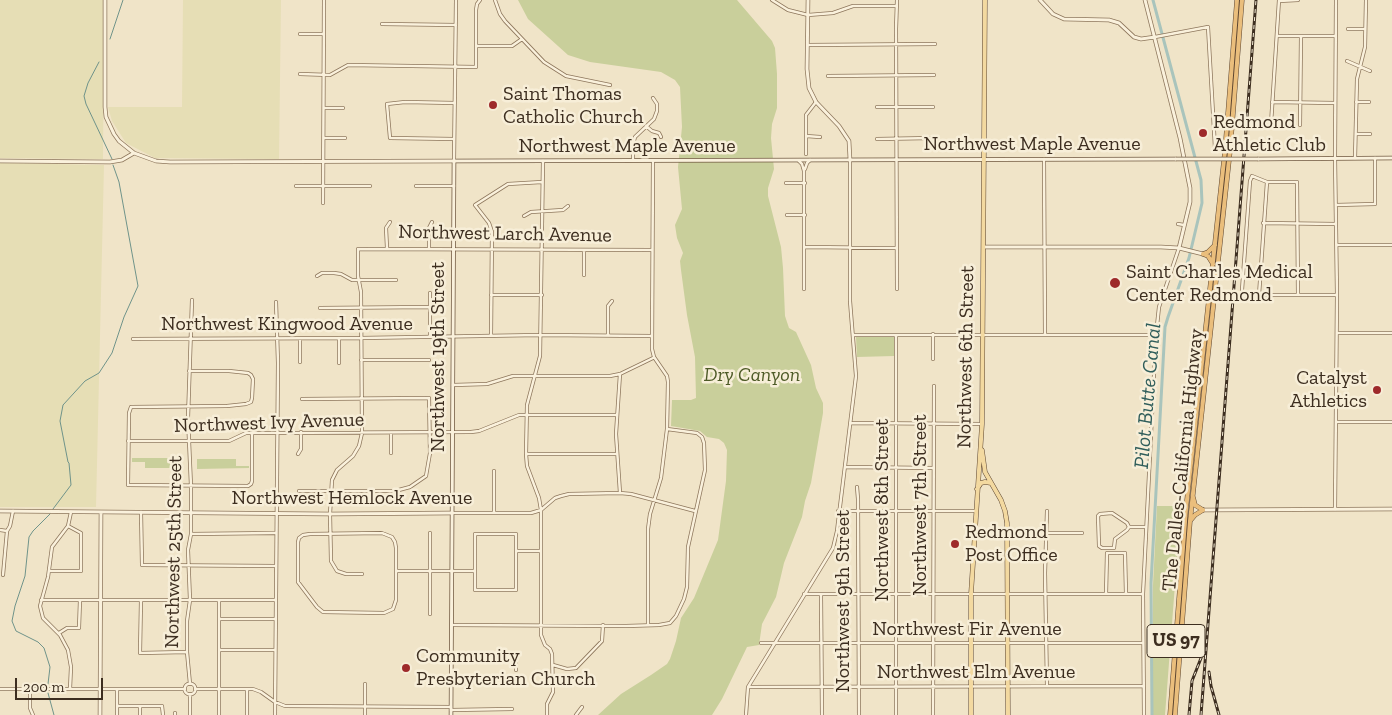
<!DOCTYPE html>
<html>
<head>
<meta charset="utf-8">
<style>
  body { margin:0 }
  #map { position:relative; width:1392px; height:715px; overflow:hidden; background:#f0e4c8; font-family:"Zilla Slab",serif }
  canvas { display:block }
  .scale { position:absolute; left:15px; top:678px; width:88px; height:22px; box-sizing:border-box; border:2px solid #3d2e20; border-top:0; padding-left:6px; font-size:15px; line-height:18px; white-space:nowrap; color:#3d2e20; -webkit-text-stroke:4px #f7eed8; paint-order:stroke }
</style>
</head>
<body>
<div id="map">
<canvas width="1392" height="715"></canvas>
<div class="scale">200 m</div>
</div>
<script>
const context = document.querySelector('canvas').getContext('2d');
context.lineJoin = 'round';
function fillPath(path, color) { context.fillStyle = color; context.fill(path, 'evenodd'); }
const toPath = rows => new Path2D(rows.map(r => 'M' + r).join(''));
function trace(path, color, width, dash) { context.strokeStyle = color; context.lineWidth = width; context.lineCap = dash ? 'butt' : 'round'; context.setLineDash(dash || []); context.stroke(path); }
function label(font, color, halo, rows, align = 'center') {
  context.font = font + ' "Zilla Slab",serif'; context.lineWidth = 5; context.setLineDash([]); context.textBaseline = 'middle'; context.strokeStyle = halo; context.fillStyle = color; for (const [text, x, y, turn = 0] of rows) {
    context.save(); context.translate(x, y); context.rotate((+turn || 0) * Math.PI / 180); context.textAlign = isNaN(turn) ? turn : align; if (halo) context.strokeText(text, 0, 0); context.fillText(text, 0, 0); context.restore();
  }
}
const farmland = toPath([
  [0,0,104,0,103,159,0,158],
  [183,0,281,0,279,159,155,158,126,143,112,121,108,107,182,107],
  [0,163,104,165,96,507,0,507]
]);
const green = toPath([
  [518,0,737,0,772,41,775,48,777,74,777,108,772,124,771,138,774,169,768,188,768,196,781,247,783,268,785,316,789,328,796,332,811,365,816,388,823,403,823,413,811,483,805,501,802,517,784,563,776,597,762,624,759,645,747,647,722,699,712,715,598,715,621,694,651,675,667,664,670,659,676,641,681,618,694,598,718,540,726,481,727,450,724,443,719,439,707,437,700,431,671,426,672,400,691,400,696,398,695,357,687,315,681,270,680,261,683,253,677,238,675,225,682,209,678,167,682,127,680,87,675,80,661,72,590,62,568,55,528,19],
  [894,336,894,356,857,357,856,337],
  [132,458,181,458,181,468,145,468,145,462,132,462],
  [197,459,236,459,236,466,249,466,249,468,197,469],
  [1157,506,1181,506,1165,715,1153,715,1153,585]
]);
const stream = toPath([
  [110,39,123,0],
  [99,62,88,83,84,96,86,104,112,159],
  [53,509,71,485,69,463,68,462,60,421,63,405,85,381,99,373,112,353,124,317,138,286,119,182,113,165],
  [48,684,50,667,44,648,38,642,16,631,12,621,15,606,25,576,29,537,33,531,50,514],
  [48,693,54,715]
]);
const canal = toPath([
  [1152,715,1151,583,1165,327,1168,317,1189,258,1202,203,1201,180,1153,0]
]);
const minor = toPath([
  [495,0,500,14,505,21,544,62,566,76,610,85],
  [772,0,788,10,808,15,833,13,853,6,896,6],
  [1279,1,1298,0],
  [382,24,456,25],
  [1348,29,1365,29],
  [300,34,323,34],
  [1277,36,1336,36],
  [1155,37,1208,27,1215,148],
  [808,45,935,44],
  [476,46,512,46,522,39],
  [1347,61,1370,71],
  [300,74,330,75,348,65,476,67,476,10,477,4,480,0],
  [828,76,934,75],
  [1272,102,1335,103],
  [1356,102,1369,102],
  [877,107,933,107],
  [324,108,343,108],
  [1271,124,1279,0],
  [1300,125,1301,36],
  [646,126,652,131,659,133,661,137],
  [1356,134,1370,134],
  [806,136,820,137],
  [324,138,345,138],
  [454,139,390,138,387,104,405,102,455,103],
  [877,139,933,138,937,140],
  [806,154,806,115,816,102],
  [1355,158,1357,79,1365,47,1366,0],
  [1044,159,1045,335],
  [633,160,633,145,635,137,654,119,657,111,657,104,653,98],
  [454,161,456,0],
  [543,161,540,356,527,405,526,454,527,466,539,498,541,510,541,635,545,645,550,649,552,654,553,692,547,704,547,715],
  [799,161,802,164,804,171,804,289],
  [805,169,807,163,810,160],
  [786,183,805,183],
  [296,186,370,186],
  [416,186,454,186],
  [323,203,324,0],
  [1336,205,1375,204,1375,158],
  [787,215,805,215],
  [524,216,531,212,563,210,568,206],
  [1263,223,1336,224],
  [1178,224,1184,225],
  [1337,245,1392,245],
  [804,247,897,248],
  [387,248,386,228,390,222],
  [429,249,429,228,432,222],
  [584,250,584,275],
  [317,276,322,273,334,273,341,274,352,280,396,280],
  [897,289,896,29,897,0],
  [430,293,430,336],
  [491,295,542,295],
  [1259,295,1267,182],
  [1298,295,1297,182,1267,182,1252,176,1250,181,1242,290,1244,296,1246,297,1259,295,1337,295],
  [320,308,430,307],
  [1337,333,1392,333],
  [491,335,492,232,489,223,475,205,508,184,542,182],
  [608,335,608,306,612,301],
  [854,335,1156,335],
  [133,339,361,338,540,335,651,336],
  [933,359,933,334],
  [361,360,429,360],
  [300,362,300,339],
  [339,363,339,338],
  [189,371,229,371,248,373,251,375,253,379,252,398,251,402,246,404,227,406,131,407,129,413,128,485,248,486,251,484,252,481,252,433],
  [453,385,487,384,513,376,610,376,620,374,653,358],
  [1336,422,1392,422],
  [851,423,982,424],
  [391,433,391,453],
  [128,441,229,441,246,433,252,433,471,432,479,431,519,415,616,415],
  [298,454,301,449,301,432],
  [526,454,617,454],
  [845,467,933,468],
  [494,471,494,513],
  [857,487,858,499,859,715],
  [299,491,395,491,410,487,426,476,430,453,429,398,302,399],
  [620,493,616,434,620,374],
  [1335,509,1337,295,1335,158,1336,0],
  [838,511,976,511],
  [1047,511,1045,573,1047,686],
  [141,512,142,565,275,566],
  [452,513,531,513,541,510,555,498,561,496,569,494,620,493,631,494,695,511],
  [1129,527,1127,530,1115,539,1114,548,1102,548,1099,546,1098,516,1100,514,1112,513,1127,523,1129,527,1146,527],
  [0,530,7,531],
  [382,533,392,537,395,542,396,548,396,600,393,609,384,613,323,612,317,607,298,582,298,542,299,538,303,535,310,534,382,533],
  [1046,533,1082,533],
  [191,534,275,533],
  [475,534,516,534,516,590,475,590,475,534],
  [516,551,541,551],
  [49,571,81,571,81,533,68,526],
  [397,571,475,571],
  [362,574,346,574,337,571,331,561,330,514,332,480,337,470,353,456,359,446,362,433,361,292,358,276,358,249,652,250],
  [3,575,7,531,10,526,13,511],
  [804,594,1142,594],
  [1106,594,1107,553,1125,553,1126,594],
  [821,595,822,715],
  [41,600,276,600],
  [141,600,140,653,187,652],
  [430,614,430,533],
  [219,619,275,619],
  [452,625,626,626,659,625,670,623,676,616,684,599,687,587,688,547,705,470,704,443,702,437,697,433,667,429],
  [648,625,648,529,650,514,661,478,667,429,668,382,667,376,654,357,652,349,653,161],
  [59,633,67,628,79,628,80,600],
  [761,643,1143,643],
  [219,650,275,650],
  [452,659,516,660,516,670],
  [553,665,567,669,576,668,602,641,603,625],
  '184.5 689a5.5 5.5 0 1 1 11 0a5.5 5.5 0 1 1-11 0Z',
  [190,684,187,652,187,621,190,600,188,550,191,534,191,486,188,418,192,300],
  [748,687,1144,686],
  [0,689,185,689],
  [30,689,30,708,33,715],
  [70,689,71,667,68,650,60,635,43,618,40,606,48,577,52,547,68,526,71,512],
  [195,689,253,689,261,692,275,702,285,706,451,707],
  [247,689,247,715],
  [117,706,162,706,163,715],
  [140,706,140,715],
  [451,710,512,709],
  [175,713,175,715],
  [117,715,117,689],
  [190,715,190,694],
  [219,715,219,600],
  [275,715,278,363,276,302],
  [365,715,365,684],
  [576,715,582,707],
  [746,715,748,687,833,548,837,531,856,376,850,301,850,160],
  [896,715,896,335],
  [933,715,934,386],
  [1144,715,1143,594,1156,335,1159,307,1179,248]
]);
const tertiary = toPath([
  [105,0,105,107,106,117,114,134,119,141,134,153,156,161,170,162,454,161],
  [808,0,807,69,809,88,816,102,839,126,849,141,850,160],
  [1040,0,1053,14,1064,19,1109,20,1119,23,1134,37,1141,39,1155,37],
  [1145,0,1180,138,1190,188,1190,202,1179,248],
  [0,161,110,162,122,160,134,153],
  [984,247,1161,247,1179,248,1203,254],
  [1203,510,1392,509],
  [0,511,330,514,452,513],
  [100,715,101,512]
]);
const secondary = toPath([
  [1258,159,1392,158],
  [451,715,454,161,1176,159]
]);
const primary = toPath([
  [982,450,985,472,1001,500,1005,511,1007,523,1008,715],
  [977,489,981,483,985,482,991,483],
  [971,715,971,594,982,424,985,0]
]);
const trunk = toPath([
  [1203,254,1208,252,1215,245],
  [1203,254,1208,256,1213,264],
  [1193,497,1195,505,1203,510],
  [1190,521,1195,515,1203,510],
  [1170,715,1186,509,1225,151,1237,0],
  [1175,715,1190,521,1230,151,1242,0]
]);
const rail = toPath([
  [1209,672,1211,686,1219,715],
  [1189,715,1192,681,1203,653],
  [1201,715,1256,0]
]);
const secondaryBridge = toPath([
  [1176,159,1258,159]
]);
const markers = [
  [493,105,5,"#9e2a2b"],
  [1203,133,5,"#9e2a2b"],
  [1115,283,6,"#9e2a2b"],
  [1377,390,5,"#9e2a2b"],
  [955,544,5,"#9e2a2b"],
  [406,668,5,"#9e2a2b"]
];
const shields = [
  [1176,641,58]
];
const shieldNames = [
  ["US 97",1176,641]
];
const poiNames = [
  ["Saint Thomas",503,94],
  ["Catholic Church",503,117],
  ["Redmond",1213,122],
  ["Athletic Club",1213,145],
  ["Saint Charles Medical",1126,272],
  ["Center Redmond",1126,295],
  ["Catalyst",1367,378,"right"],
  ["Athletics",1367,401,"right"],
  ["Redmond",965,532],
  ["Post Office",965,555],
  ["Community",416,656],
  ["Presbyterian Church",416,679]
];
const streetNames = [
  ["Northwest Maple Avenue",1032,144],
  ["Northwest Maple Avenue",627,146],
  ["Northwest Larch Avenue",505,234,1],
  ["Northwest Kingwood Avenue",287,324],
  ["Northwest 19th Street",438,357,-90],
  ["Northwest 6th Street",966,357,-89],
  ["Northwest Ivy Avenue",269,423,-2],
  ["The Dalles-California Highway",1183,460,-84],
  ["Northwest Hemlock Avenue",352,498],
  ["Northwest 7th Street",920,505,-90],
  ["Northwest 8th Street",882,510,-90],
  ["Northwest 25th Street",174,552,-89],
  ["Northwest 9th Street",843,601,-90],
  ["Northwest Fir Avenue",967,629],
  ["Northwest Elm Avenue",976,672]
];
const parkNames = [
  ["Dry Canyon",752,375]
];
const waterNames = [
  ["Pilot Butte Canal",1148,396,-85]
];
fillPath(farmland, '#e6deb5');
fillPath(green, '#c9cf9b');
trace(stream, '#6f938a', 1);
trace(canal, '#a9c4bc', 3);
trace(minor, '#8d765c', 4);
trace(tertiary, '#8d765c', 4.5);
trace(secondary, '#6f573f', 4.5);
trace(primary, '#5b4430', 5);
trace(trunk, '#5b4430', 5);
trace(minor, '#faf1dc', 2.5);
trace(tertiary, '#faf1dc', 3);
trace(secondary, '#faf1dc', 3);
trace(primary, '#f3d9a0', 4);
trace(trunk, '#eabe7c', 4);
trace(rail, '#3d2e20', 3);
trace(rail, '#f7eed8', 1, [4]);
trace(secondaryBridge, '#6f573f', 4.5, []);
trace(secondaryBridge, '#faf1dc', 3);
for (const [x, y, r, color] of markers) { const dot = new Path2D(); dot.arc(x, y, r, 0, 2 * Math.PI); context.fillStyle = color; context.fill(dot); trace(dot, '#f7eed8', 2); }
for (const [x, y, w] of shields) { const box = new Path2D(); box.roundRect(x - w / 2, y - 16.5, w, 33, 4); context.fillStyle = '#f7eed8'; context.fill(box); trace(box, '#3d2e20', 1); }
label('bold 19px', '#3d2e20', null, shieldNames);
label('20px', '#3d2e20', '#f7eed8', poiNames, 'left');
label('20px', '#3d2e20', '#f7eed8', streetNames);
label('italic 20px', '#4d5a26', '#f7eed8', parkNames);
label('italic 21px', '#2f5d5a', '#f7eed8', waterNames);
</script>
</body>
</html>
